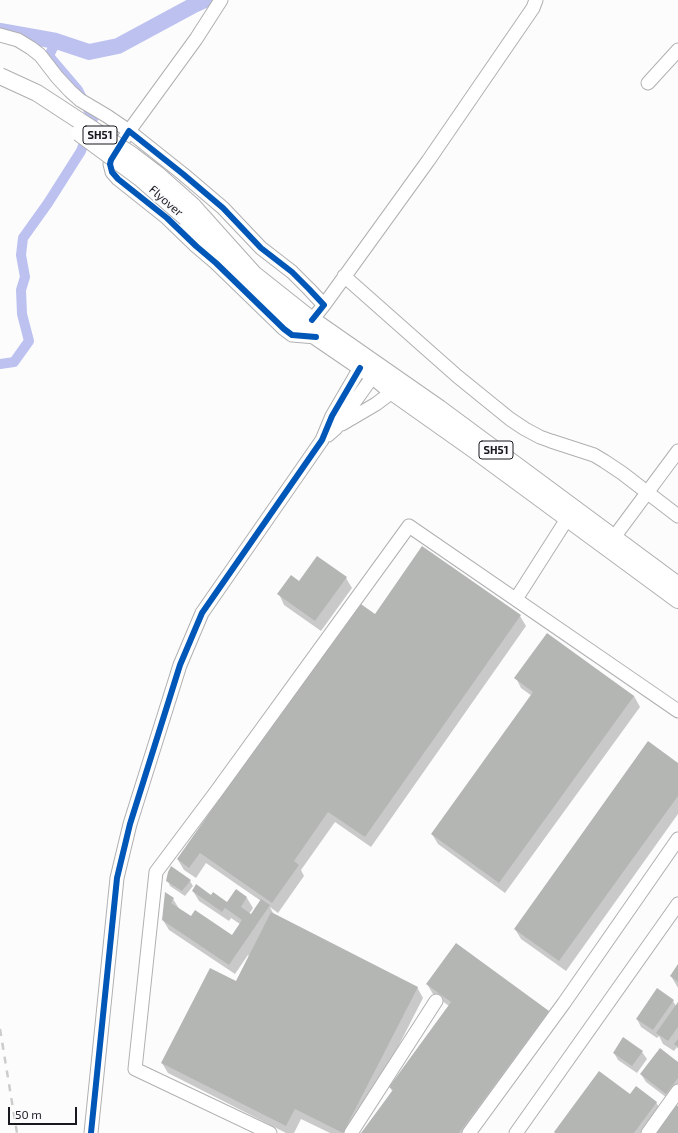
<!DOCTYPE html>
<html>
<head>
<meta charset="utf-8">
<style>
  body { margin:0 }
  #map { position:relative; width:678px; height:1133px; overflow:hidden; background:#fcfcfd; font-family:"Exo 2",sans-serif }
  canvas { display:block }
  .scale { position:absolute; left:8px; top:1107px; width:69px; height:18px; box-sizing:border-box; border:2px solid #18191e; border-top:0; padding-left:5px; font-size:12px; line-height:14px; white-space:nowrap; color:#18191e; -webkit-text-stroke:3px #fbfbfe; paint-order:stroke }
</style>
</head>
<body>
<div id="map">
<canvas width="678" height="1133"></canvas>
<div class="scale">50 m</div>
</div>
<script>
const context = document.querySelector('canvas').getContext('2d');
context.lineJoin = 'round';
function fillPath(path, color) { context.fillStyle = color; context.fill(path, 'evenodd'); }
const toPath = rows => new Path2D(rows.map(r => 'M' + r).join(''));
function trace(path, color, width, dash) { context.strokeStyle = color; context.lineWidth = width; context.lineCap = dash ? 'butt' : 'round'; context.setLineDash(dash || []); context.stroke(path); }
function label(font, color, halo, rows, align = 'center') {
  context.font = font + ' "Exo 2",sans-serif'; context.lineWidth = 4; context.setLineDash([]); context.textBaseline = 'middle'; context.strokeStyle = halo; context.fillStyle = color; for (const [text, x, y, turn = 0] of rows) {
    context.save(); context.translate(x, y); context.rotate((+turn || 0) * Math.PI / 180); context.textAlign = isNaN(turn) ? turn : align; if (halo) context.strokeText(text, 0, 0); context.fillText(text, 0, 0); context.restore();
  }
}
const shadow = toPath([
  [346,578,352,588,321,631,284,605,279,594,299,582],
  [358,603,375,615,520,616,526,626,371,847,335,822,301,870,304,876,278,913,270,907,274,915,417,987,423,998,354,1133,330,1133,301,1119,294,1133,286,1133,168,1073,162,1063,236,982,249,956,248,955,235,974,169,930,163,920,166,894,173,899,180,910,191,917,232,936,240,924,231,918,229,921,199,901,193,891,211,896,228,903,247,898,253,908,249,914,251,915,261,901,206,863,196,878,184,870,178,860],
  [547,635,634,696,640,707,505,893,438,844,432,834,532,696,521,688,516,678],
  [678,764,678,814,566,971,521,939,515,929],
  [168,881,190,881,193,886,185,896,170,886],
  [678,966,678,988,671,976],
  [427,984,548,1011,554,1022,472,1133,362,1133,392,1091,390,1087,449,1006,433,994],
  [673,1001,676,1006,678,1003,678,1049,677,1047,674,1051,663,1044,659,1036,657,1038,641,1027,637,1019],
  [642,1052,647,1059,637,1073,618,1060,614,1053],
  [678,1063,678,1092,671,1101,646,1082,641,1074],
  [630,1095,656,1102,662,1113,647,1133,556,1133]
]);
const canal = toPath([
  [0,364,14,362,29,341,22,314,21,290,25,277,21,255,23,238,48,203,81,151,93,119,78,90,49,56,56,41]
]);
const river = toPath([
  [0,31,56,41,89,52,118,46,194,5,205,0]
]);
const building = toPath([
  [422,546,521,615,365,837,328,812,294,861,299,865,272,903,200,853,189,868,177,859,358,602,375,614],
  [317,556,347,577,315,621,277,594,291,575,299,581],
  [547,633,634,696,499,883,431,834,533,692,514,678],
  [648,741,678,763,678,796,559,961,514,929],
  [171,866,191,880,182,891,166,881,168,872],
  [196,884,211,895,213,892,227,902,236,889,247,897,241,907,251,914,261,899,270,905,229,965,162,920,165,892,174,898,171,903,191,916,195,910,232,935,242,920,225,908,222,912,192,891],
  [271,912,418,987,343,1133,295,1109,286,1126,161,1063,210,968,236,981],
  [456,943,549,1011,459,1133,361,1133,393,1090,389,1087,451,1002,426,984],
  [678,964,678,982,670,976],
  [657,988,674,1000,653,1030,636,1019],
  [678,1002,678,1027,668,1041,656,1033],
  [623,1037,643,1051,632,1066,613,1053],
  [678,1039,678,1047,674,1044],
  [660,1048,678,1062,678,1078,666,1094,640,1074],
  [599,1071,630,1094,636,1086,657,1102,634,1133,555,1133,554,1132],
  [675,1104,678,1106,678,1133,654,1133]
]);
const minor = toPath([
  [0,35,18,40,31,48,40,55,57,77,70,91,80,100,107,116,129,131,196,39,221,0],
  [648,83,678,50],
  [344,276,457,376,510,419,525,429,540,437,551,441,594,455,604,461,622,473,678,516],
  [324,305,428,161,533,8,536,0],
  [312,320,324,305,309,289,292,272,261,248,223,208,183,174,129,131,111,160,110,164,112,172,118,179,167,218,196,246,216,263,284,329,292,335,316,337],
  [342,424,376,404,392,392],
  [328,435,336,428,373,376],
  [609,544,678,451],
  [516,599,567,519],
  [91,1133,117,878,130,824,180,665,202,613,322,440,332,416,360,368],
  [270,1133,135,1069,156,872,216,792,409,526,678,711],
  [351,1133,436,1001],
  [469,1133,564,1003,678,839],
  [516,1133,678,904],
  [648,1133,678,1091]
]);
const major = toPath([
  [193,206,254,274,307,316,439,408,678,585],
  [186,218,233,269,267,301,316,337,373,376,392,392,474,450,678,600]
]);
const rail = toPath([
  [0,1029,17,1133]
]);
const majorBridge = toPath([
  [0,76,37,93,132,155,157,174,193,206],
  [79,133,140,178,186,218]
]);
const cycleway = toPath([
  [312,320,324,305,309,289,292,272,261,248,223,208,183,174,129,131,111,160,110,164,112,172,118,179,167,218,196,246,216,263,284,329,292,335,316,337],
  [91,1133,117,878,130,824,180,665,202,613,322,440,332,416,360,368]
]);
const shields = [
  [100,135,34],
  [496,450,34]
];
const shieldNames = [
  ["SH51",100,135],
  ["SH51",496,450]
];
const streetNames = [
  ["Flyover",166,201,41]
];
fillPath(shadow, '#0003');
trace(canal, '#bcc1f0', 10);
trace(river, '#bcc1f0', 16);
fillPath(building, '#b4b6b4');
trace(minor, '#b0b0b2', 15);
trace(major, '#b0b0b2', 18);
trace(minor, '#fff', 13);
trace(major, '#fff', 16);
trace(rail, '#ccc', 2.5, [7, 7]);
trace(majorBridge, '#b0b0b2', 18, []);
trace(majorBridge, '#fff', 16);
trace(cycleway, '#0057b8', 6);
for (const [x, y, w] of shields) { const box = new Path2D(); box.roundRect(x - w / 2, y - 9, w, 18, 3); context.fillStyle = '#fbfbfe'; context.fill(box); trace(box, '#18191e', 1); }
label('bold 11px', '#18191e', null, shieldNames);
label('12px', '#18191e', '#fbfbfe', streetNames);
</script>
</body>
</html>
